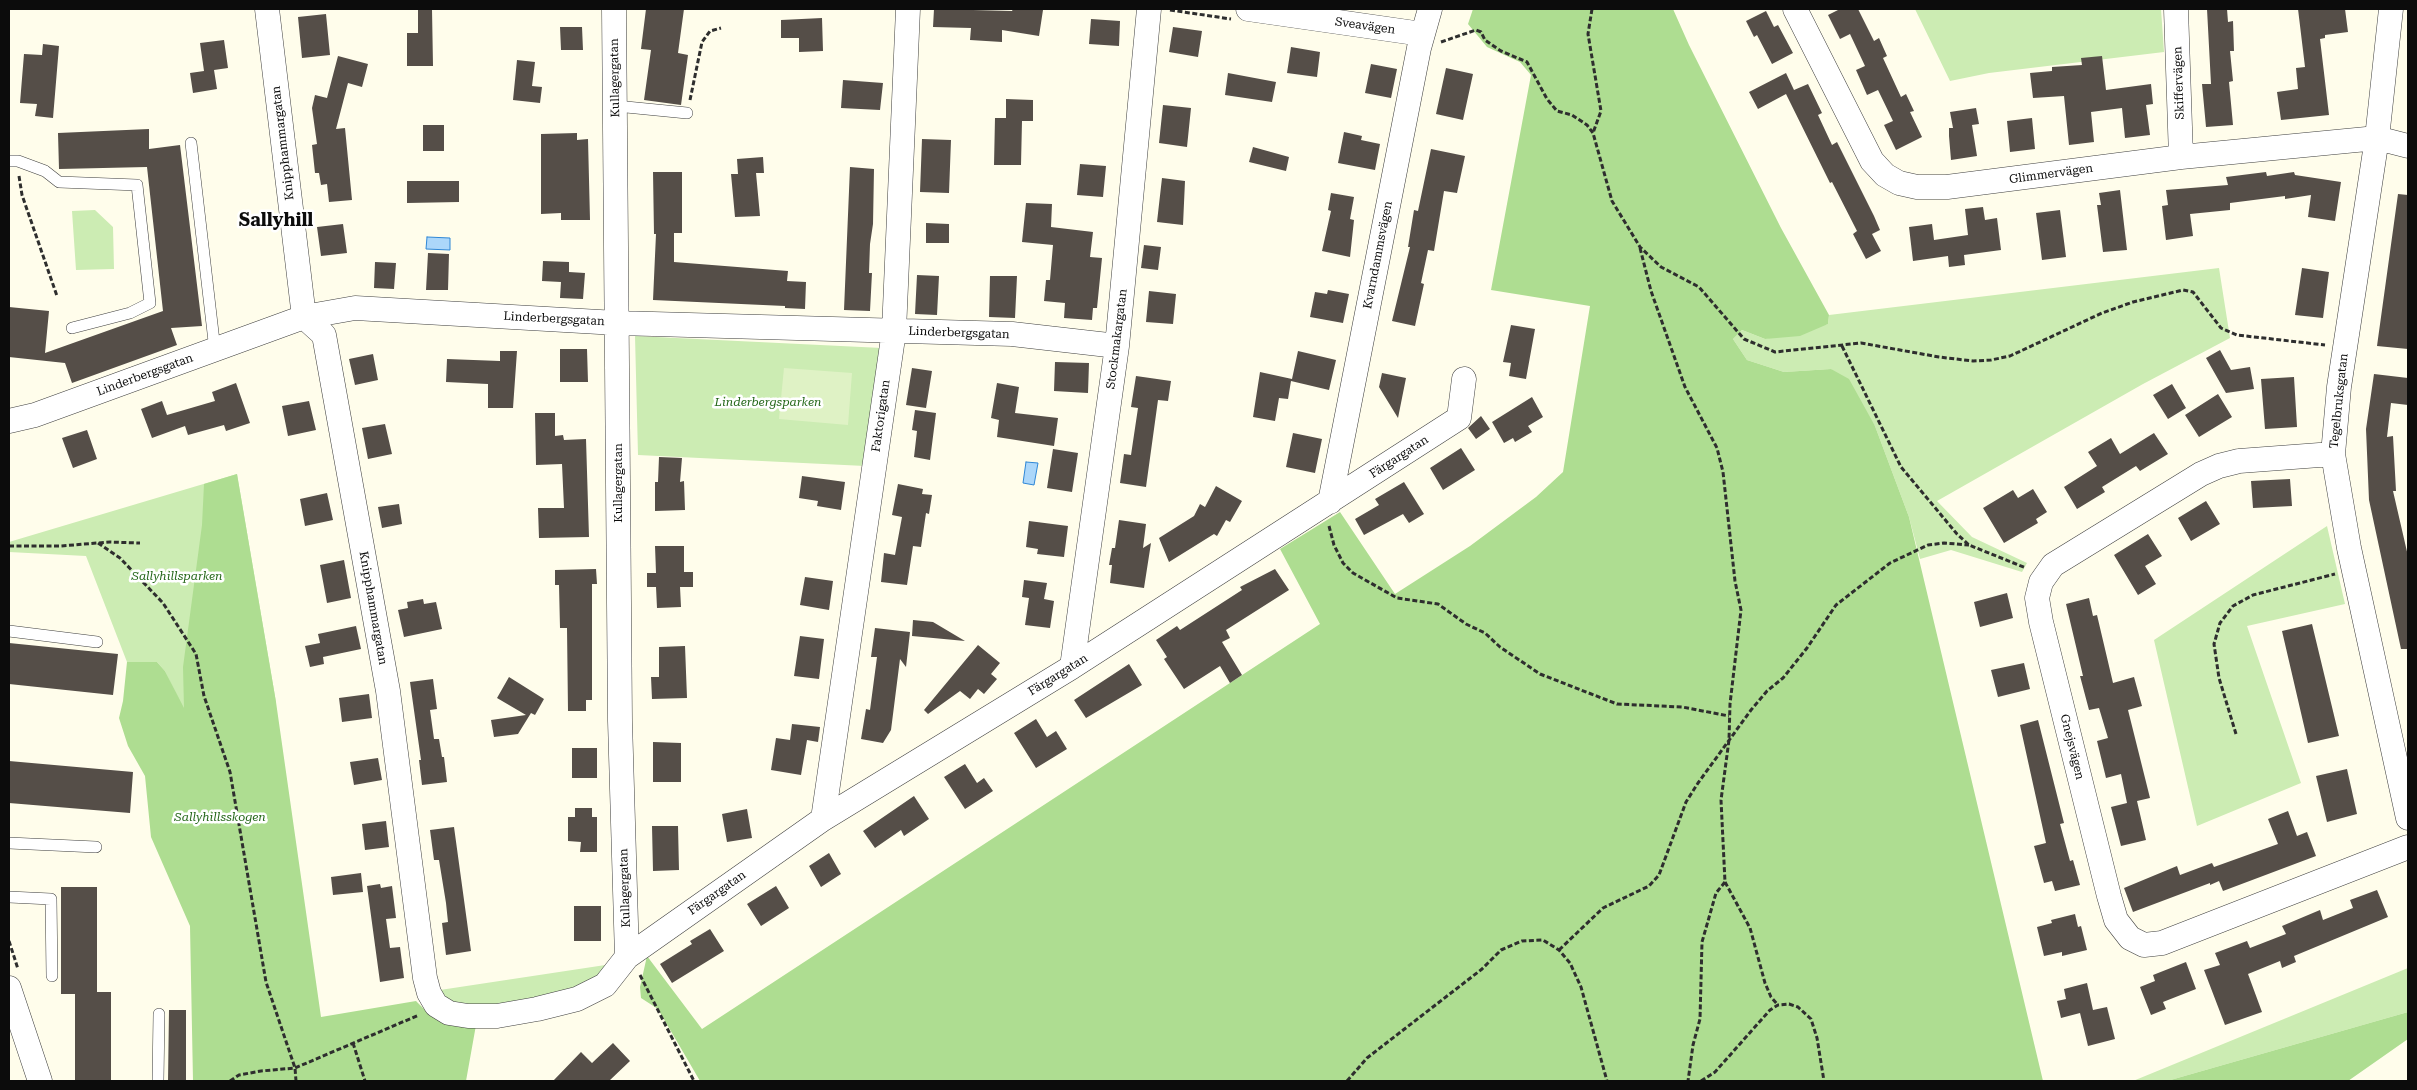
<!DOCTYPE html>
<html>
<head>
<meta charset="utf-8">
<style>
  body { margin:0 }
  #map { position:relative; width:2417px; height:1090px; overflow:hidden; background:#fffdeb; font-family:"Roboto Serif",serif }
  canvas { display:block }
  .frame { position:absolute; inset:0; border:10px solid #0c0c0c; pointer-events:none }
</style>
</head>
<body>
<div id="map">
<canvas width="2417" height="1090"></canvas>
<div class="frame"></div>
</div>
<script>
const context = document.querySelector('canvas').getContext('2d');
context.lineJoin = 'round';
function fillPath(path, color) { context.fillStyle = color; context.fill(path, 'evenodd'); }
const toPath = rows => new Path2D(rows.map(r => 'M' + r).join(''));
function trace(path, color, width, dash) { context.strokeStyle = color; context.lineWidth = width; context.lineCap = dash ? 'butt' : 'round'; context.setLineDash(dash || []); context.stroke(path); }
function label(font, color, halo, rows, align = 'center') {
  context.font = font + ' "Roboto Serif",serif'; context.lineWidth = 5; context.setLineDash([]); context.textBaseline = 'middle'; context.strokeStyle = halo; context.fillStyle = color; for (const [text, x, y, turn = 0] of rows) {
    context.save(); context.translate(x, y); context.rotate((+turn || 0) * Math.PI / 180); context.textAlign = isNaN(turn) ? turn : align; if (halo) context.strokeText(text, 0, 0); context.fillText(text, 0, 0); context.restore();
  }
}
const green = toPath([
  [1915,9,2161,9,2164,52,1989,73,1950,81],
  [95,210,113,227,114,269,76,270,72,211],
  [2219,268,2230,338,2143,384,1937,501,1972,537,2027,563,2022,572,1951,550,1920,559,1909,517,1875,426,1831,369,1784,372,1747,360,1733,339,1742,330,1765,339,1828,324,1829,315],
  [635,336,882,348,865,466,638,455],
  [237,474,276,702,184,710,165,671,157,662,127,662,86,556,9,552,9,542],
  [2327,526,2345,604,2247,626,2301,783,2197,826,2154,640],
  [612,964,605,977,532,1005,468,1008,444,999,440,990],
  [2408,968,2408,1012,2167,1081,2133,1081]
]);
const forest = toPath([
  [1473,9,1673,9,1689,45,1781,228,1829,315,1828,324,1800,336,1765,339,1742,330,1733,339,1747,360,1784,372,1831,369,1849,379,1875,426,1909,517,2043,1081,700,1081,658,1009,641,998,640,987,647,956,702,1029,1320,624,1280,549,1340,512,1395,594,1470,546,1536,497,1563,472,1590,306,1491,290,1531,75,1520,62,1487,47,1468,24],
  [237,474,276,702,321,1017,416,1001,427,1012,453,1023,476,1025,466,1081,193,1081,190,926,151,837,145,776,128,746,119,718,123,701,127,662,157,662,165,671,184,708,183,667,202,525,204,484],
  [2408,1012,2408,1039,2348,1081,2167,1081]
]);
const pitch = toPath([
  [784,368,852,373,848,425,779,419]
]);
const water = toPath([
  [427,237,450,238,450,250,426,249,427,237],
  [1026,462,1038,463,1034,485,1023,483,1026,462]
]);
const building = toPath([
  [418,9,432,9,433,66,407,66,407,33,418,33],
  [646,9,684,9,678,53,688,55,681,105,644,100,651,50,641,49],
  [934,9,1012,11,1013,9,1043,10,1039,36,1002,30,1002,42,970,40,971,28,933,27],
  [1840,9,1858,9,1874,41,1879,38,1887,56,1883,58,1901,97,1906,94,1914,111,1910,112,1922,137,1896,150,1884,125,1893,121,1878,90,1867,95,1856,70,1865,66,1850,34,1840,39,1828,15],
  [2207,9,2227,9,2228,22,2233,21,2234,51,2230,51,2233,81,2229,82,2233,125,2206,127,2202,84,2211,84],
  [2298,9,2345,9,2348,32,2325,35,2325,38,2320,39,2329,115,2281,120,2277,92,2298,89,2296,68,2305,67],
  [1766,11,1774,27,1778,25,1793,53,1772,64,1757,35,1754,37,1746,21],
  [326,14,330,55,302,58,298,17],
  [822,18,823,51,799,52,799,38,781,38,781,20],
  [1091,19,1120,21,1119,46,1089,44],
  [560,27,582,27,583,50,561,50],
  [1173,27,1202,31,1198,57,1169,52],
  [224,40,228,68,214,70,217,89,193,93,190,73,204,71,200,43],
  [43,44,59,46,53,118,35,116,37,104,20,103,24,54,42,55],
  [1291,47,1320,52,1317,77,1287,73],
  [338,56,368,64,362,87,348,83,336,129,345,128,352,200,329,202,327,184,321,185,319,173,315,173,312,145,317,144,312,108,315,95,327,98],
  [2102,56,2106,90,2151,84,2153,104,2146,105,2150,135,2125,138,2122,108,2091,112,2094,142,2069,145,2064,96,2033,98,2030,73,2052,71,2052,67,2082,65,2081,58],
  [517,60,535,62,532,86,542,87,540,103,513,100],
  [1371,64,1397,69,1391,98,1365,93],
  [1446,68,1473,74,1463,120,1436,114],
  [1228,73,1276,82,1272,102,1225,95],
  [1786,73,1794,90,1808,84,1822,113,1818,115,1832,145,1837,142,1874,216,1880,230,1872,234,1881,251,1866,259,1853,234,1857,231,1832,182,1830,183,1786,94,1758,109,1749,92],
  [843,80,883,83,880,110,841,108],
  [1006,99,1033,100,1033,121,1022,121,1021,165,994,165,995,118,1006,118],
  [1163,105,1191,108,1187,147,1159,143],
  [1976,108,1979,124,1972,125,1977,156,1951,160,1949,136,1949,128,1953,128,1950,112],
  [2032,118,2035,149,2010,152,2007,121],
  [423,125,444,125,444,151,423,151],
  [149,129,149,149,180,145,202,326,171,328,177,345,72,383,65,363,9,357,9,307,49,311,45,353,163,311,147,167,59,169,58,133],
  [1344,132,1362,136,1361,140,1380,144,1375,170,1338,163],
  [577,133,577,140,588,139,590,220,561,220,561,213,541,214,541,134],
  [922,139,951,140,949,193,920,192],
  [1253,147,1289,157,1286,171,1249,162],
  [1431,149,1465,156,1457,193,1444,191,1434,251,1428,250,1421,283,1424,284,1415,326,1392,321,1410,247,1408,247,1414,210,1418,211],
  [763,157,764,173,756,173,760,216,735,217,731,174,738,174,737,159],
  [1080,164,1106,166,1103,197,1077,195],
  [850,167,874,169,873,224,870,244,869,273,872,273,870,311,844,310],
  [653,172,682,172,682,233,674,233,674,262,788,271,787,281,806,282,805,309,785,308,785,306,653,300,656,234,654,234],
  [2266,172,2267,176,2294,172,2295,175,2341,182,2335,221,2308,217,2311,195,2285,199,2285,196,2230,203,2230,210,2190,214,2193,236,2166,240,2162,206,2168,205,2166,190,2228,185,2226,177],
  [1162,178,1185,181,1183,225,1157,222],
  [407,181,459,181,459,202,407,203],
  [2120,190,2127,250,2103,252,2097,205,2101,205,2099,193],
  [1331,193,1354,197,1350,219,1354,220,1350,257,1322,251,1331,211,1328,210],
  [2398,194,2408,195,2408,349,2377,346],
  [1026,203,1052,204,1051,227,1093,232,1090,257,1102,258,1097,308,1093,308,1092,320,1064,318,1065,303,1044,301,1046,280,1050,280,1053,245,1022,242],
  [1983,207,1985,220,1997,218,2001,250,1964,255,1965,265,1949,267,1948,256,1913,261,1909,227,1932,224,1934,240,1968,235,1965,209],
  [2060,210,2066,257,2042,260,2036,213],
  [926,223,949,224,949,243,926,243],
  [343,224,347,253,321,256,317,227],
  [1144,245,1161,247,1158,270,1141,268],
  [428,253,449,254,448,290,426,290],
  [543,261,569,262,569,272,585,273,583,299,560,298,561,282,542,281],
  [375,262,396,263,394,289,374,288],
  [2302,268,2329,272,2323,318,2295,315],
  [917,275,939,276,937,315,915,314],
  [990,276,1017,276,1015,318,989,317],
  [1328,290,1349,294,1343,323,1310,317,1315,292,1327,294],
  [1149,291,1176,294,1173,324,1146,322],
  [1511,325,1535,329,1526,379,1509,376,1511,363,1503,362],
  [560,349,587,349,588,382,560,382],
  [2220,350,2231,370,2250,367,2254,389,2226,393,2206,358],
  [500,351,517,351,513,408,488,408,488,384,446,382,447,359,500,361],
  [1298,351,1336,360,1329,390,1291,381,1288,399,1279,398,1275,421,1253,417,1260,372,1292,379],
  [373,354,378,380,355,385,349,359],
  [1055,362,1089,363,1088,393,1054,391],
  [912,368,932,371,926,408,906,405],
  [1382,373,1406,378,1398,418,1379,387],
  [2374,374,2408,378,2408,405,2391,403,2387,437,2393,436,2396,491,2393,491,2408,556,2408,649,2401,649,2369,500,2366,429],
  [1136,376,1171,381,1168,401,1158,400,1146,487,1120,483,1124,454,1131,455,1138,408,1131,407],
  [2294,377,2297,427,2265,429,2261,379],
  [236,383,250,423,226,431,224,425,188,435,185,426,152,438,141,409,162,401,167,415,215,401,212,392],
  [997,383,1019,387,1015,413,1058,418,1054,446,997,437,999,420,991,418],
  [2172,384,2186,408,2168,419,2153,395],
  [2218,394,2232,417,2199,437,2185,415],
  [1532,397,1543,417,1528,426,1532,432,1515,442,1513,438,1504,443,1492,422],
  [309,401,316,430,288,436,282,406],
  [915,410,936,413,930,460,914,457,917,431,912,430],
  [535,413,555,413,555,436,563,435,564,440,586,439,589,537,539,538,538,508,564,508,562,464,536,465],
  [1481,416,1490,429,1476,439,1468,428],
  [385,424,392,454,368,459,362,428],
  [87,430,97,459,73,468,62,438],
  [1293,433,1322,439,1315,473,1286,467],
  [2154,433,2168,454,2140,471,2136,466,2102,487,2105,492,2077,509,2064,487,2097,466,2088,452,2111,438,2120,454],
  [1461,448,1475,470,1443,490,1430,468],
  [1053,449,1078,453,1072,492,1047,488],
  [659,457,682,458,680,482,684,481,685,510,655,511,655,482,658,482],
  [802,476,845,482,841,510,817,506,818,501,799,498],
  [2290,479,2292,506,2253,508,2251,481],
  [1404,482,1424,514,1409,523,1403,514,1364,535,1355,519,1379,505,1375,499],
  [898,484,923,489,922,494,932,495,929,514,926,513,921,547,913,546,907,585,881,582,884,553,895,555,902,517,892,515],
  [1216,486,1242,501,1230,522,1226,520,1217,536,1214,534,1169,562,1159,538,1194,516,1200,504,1205,507],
  [2033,489,2047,512,2036,519,2038,523,2004,543,1983,508,2013,490,2018,498],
  [327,493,333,520,305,526,300,499],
  [2206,501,2220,524,2191,541,2178,518],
  [399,504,402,524,382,528,378,507],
  [1119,520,1146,524,1143,548,1151,543,1144,588,1110,583,1112,565,1109,565,1112,548,1115,548],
  [1029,521,1068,526,1064,557,1037,554,1038,549,1026,547],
  [2148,534,2162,556,2145,566,2156,584,2138,595,2114,555],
  [655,546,684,546,684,572,693,572,693,587,680,587,681,607,657,608,656,587,647,587,647,573,656,573],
  [344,560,351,598,327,603,320,565],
  [596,569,597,584,592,584,592,700,586,700,586,711,568,711,567,628,560,628,559,585,555,585,555,570],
  [1275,569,1289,590,1226,630,1230,638,1222,642,1242,675,1230,683,1220,666,1184,689,1164,659,1167,657,1156,640,1177,626,1180,630,1242,590,1240,587],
  [805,577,833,581,829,610,800,605],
  [1024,580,1047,583,1044,599,1054,601,1050,628,1025,625,1029,598,1022,597],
  [2007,593,2013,618,1980,627,1974,602],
  [2089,598,2093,616,2097,615,2113,683,2134,677,2142,706,2128,710,2150,798,2137,801,2146,840,2121,846,2111,807,2127,803,2121,774,2106,778,2097,741,2108,738,2099,708,2089,710,2080,676,2083,676,2066,604],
  [423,599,424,604,436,602,442,629,404,637,398,610,408,608,407,602],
  [913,620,933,622,965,641,912,636],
  [2312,624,2339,736,2308,743,2282,631],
  [356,626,361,649,323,657,324,664,310,667,305,646,320,643,318,634],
  [875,628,910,632,906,667,900,659,891,730,883,743,861,739,866,709,870,710,877,657,871,657],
  [800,636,824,639,819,679,794,676],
  [9,643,118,654,113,695,9,684],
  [978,645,1000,663,991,674,997,679,984,694,978,689,970,699,960,691,928,714,924,710],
  [685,646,687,698,652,699,651,677,659,677,659,647],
  [2024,663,2030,689,1998,697,1991,670],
  [1129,664,1142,685,1086,718,1074,700],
  [509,677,544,699,535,715,531,713,518,734,494,737,491,720,526,715,497,698],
  [433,679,437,709,430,710,434,739,439,739,442,757,444,757,447,782,422,785,419,760,421,760,410,682],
  [369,694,372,718,342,722,339,698],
  [1036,719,1047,737,1056,731,1067,749,1036,768,1014,733],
  [2038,720,2064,823,2060,824,2070,861,2073,860,2080,885,2055,891,2052,881,2044,883,2034,846,2046,843,2020,725],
  [792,724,820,727,818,742,807,740,801,775,771,770,776,738,790,740],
  [653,742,681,743,681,782,653,782],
  [572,748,597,748,597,778,572,778],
  [378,758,382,780,354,785,350,762],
  [9,761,133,772,130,813,9,803],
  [965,764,977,783,984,778,993,791,965,809,944,777],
  [2347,769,2357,814,2327,822,2316,776],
  [914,796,929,819,904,836,901,830,875,848,863,831],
  [575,808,592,808,592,817,597,817,597,852,580,852,581,842,568,841,568,817,575,817],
  [747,809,752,838,727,842,722,814],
  [2288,811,2297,836,2307,832,2316,856,2223,891,2219,881,2210,885,2210,883,2133,912,2124,888,2177,866,2180,875,2212,863,2214,867,2278,844,2268,819],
  [386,821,389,847,365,850,362,824],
  [652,826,678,826,679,870,653,871],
  [454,827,471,951,446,955,442,923,448,922,446,903,439,860,434,860,430,830],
  [829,853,841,874,821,887,809,866],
  [361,873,363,892,333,895,331,877],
  [380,884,381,888,392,886,396,918,386,919,390,948,400,947,404,978,380,982,367,886],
  [776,886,789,908,761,926,747,904],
  [61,887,97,887,97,992,111,992,111,1081,75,1081,75,994,61,994],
  [2377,890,2388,917,2294,956,2296,962,2282,968,2280,961,2248,974,2262,1012,2225,1025,2204,970,2220,965,2215,953,2247,941,2250,948,2286,934,2282,926,2320,910,2323,920,2353,908,2350,900],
  [574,906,601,906,601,941,574,941],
  [2075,914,2078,927,2081,926,2087,950,2062,956,2062,952,2044,956,2037,927,2052,923,2051,920],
  [710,929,724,951,672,983,660,964,692,944,690,941],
  [2186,962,2196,989,2163,1002,2166,1009,2151,1015,2140,987,2155,981,2153,975],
  [2087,983,2093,1010,2107,1007,2115,1039,2088,1046,2080,1013,2061,1018,2057,1001,2066,999,2064,989],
  [169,1010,186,1010,186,1081,168,1081],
  [613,1043,630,1061,609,1081,553,1081,581,1052,592,1063]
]);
const path = toPath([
  [1592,9,1588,34,1601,111,1593,133],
  [1170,10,1231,19],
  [1441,42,1476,30,1481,32,1485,40,1501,51,1527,62,1547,99,1557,111,1572,115,1587,125,1593,133,1612,201,1640,247,1661,267,1699,287,1744,339,1775,352,1861,343,1939,357,1973,361,1991,360,2010,356,2102,313,2133,302,2183,290,2193,292,2221,328,2237,335,2325,345],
  [690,100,702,42,710,31,721,28],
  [19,176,22,195,57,296],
  [1640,248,1651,291,1685,387,1717,448,1723,472,1735,581,1741,610,1730,704,1729,740,1721,800,1725,882,1716,893,1702,942,1700,1019,1693,1045,1688,1081],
  [1842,346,1901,467,1957,534,1969,545,2026,568],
  [1329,526,1334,545,1343,563,1353,573,1397,598,1438,604,1466,624,1485,633,1500,647,1540,674,1617,704,1682,707,1729,716],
  [98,543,120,558,163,603,196,654,204,696,230,772,266,982,295,1068,296,1081],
  [9,546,60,546,110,542,140,543],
  [2236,734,2219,678,2214,644,2220,623,2233,606,2253,595,2335,574],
  [1725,882,1750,928,1765,983,1771,997,1778,1005],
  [9,941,18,969],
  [1559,950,1603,908,1649,886,1659,875,1686,802,1698,783,1751,710,1767,691,1783,678,1807,648,1836,605,1890,563,1928,545,1944,543,1969,545],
  [640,975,694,1081],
  [353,1043,365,1081],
  [230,1081,239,1075,261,1071,295,1068,419,1015],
  [1347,1081,1367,1058,1482,969,1501,950,1522,941,1543,940,1559,950,1570,963,1581,987,1607,1081],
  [1701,1081,1715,1072,1770,1010,1778,1005,1789,1004,1798,1007,1811,1019,1817,1038,1824,1081]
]);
const lane = toPath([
  [616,106,687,113],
  [191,143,215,350],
  [9,161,18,161,45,171,59,182,137,185,150,303,130,313,72,328],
  [9,631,97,642],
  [9,843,96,847],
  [9,897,51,899,52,976],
  [158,1081,159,1014]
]);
const street = toPath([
  [267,9,304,317,324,335,388,691,425,978,429,993,436,1005,449,1013,468,1016,497,1016,537,1009,577,999,605,985,627,957,823,819,1072,667,1459,418,1464,379],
  [614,9,620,721,627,957],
  [1248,9,1422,34],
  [1795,9,1872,161,1885,175,1899,183,1917,187,1947,187,2181,157,2377,138,2408,146],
  [2176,9,2181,157],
  [2391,9,2377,138,2339,387,2333,454,2349,548,2408,818],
  [9,421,35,415,304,317,355,308,617,323,1012,334,1117,346],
  [2333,454,2239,461,2219,466,2201,474,2053,565,2041,582,2037,598,2041,622,2109,896,2116,920,2130,938,2144,945,2162,943,2408,847],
  [1330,502,1419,48,1430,9],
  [1072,667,1117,346,1149,9],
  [823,819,894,331,908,9],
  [9,988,40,1081]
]);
const streetNames = [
  ["Sveavägen",1365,26,8],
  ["Kullagergatan",615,78,-91],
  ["Skiffervägen",2179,83,-92],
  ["Knipphammargatan",283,143,-97],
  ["Glimmervägen",2051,174,-8],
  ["Kvarndammsvägen",1378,255,-79],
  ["Linderbergsgatan",554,319,3],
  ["Linderbergsgatan",959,333,2],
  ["Stockmakargatan",1117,339,-83],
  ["Linderbergsgatan",145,375,-20],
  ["Tegelbruksgatan",2339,401,-84],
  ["Faktorigatan",881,416,-82],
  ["Färgargatan",1399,457,-33],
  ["Kullagergatan",618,483,-90],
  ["Knipphammargatan",373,608,80],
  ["Färgargatan",1058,675,-32],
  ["Gnejsvägen",2072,747,76],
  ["Kullagergatan",625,888,-92],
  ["Färgargatan",717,893,-35]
];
const parkNames = [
  ["Linderbergsparken",768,402],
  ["Sallyhillsparken",177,576],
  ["Sallyhillsskogen",220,817]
];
const districtNames = [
  ["Sallyhill",276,221]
];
fillPath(green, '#ccecb3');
fillPath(forest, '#aedd91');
fillPath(pitch, '#dff2c5');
fillPath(water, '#acd7fa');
trace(water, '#2f87d6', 1);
fillPath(building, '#554e48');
trace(lane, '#3f3f3f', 12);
trace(street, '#3f3f3f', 25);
trace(path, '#2e2e2e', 3, [5, 2.5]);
trace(lane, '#fff', 11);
trace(street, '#fff', 24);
label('12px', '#0c0c0c', '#fff', streetNames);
label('italic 12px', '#246719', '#fff', parkNames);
label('bold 18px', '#0c0c0c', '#fff', districtNames);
</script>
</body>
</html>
